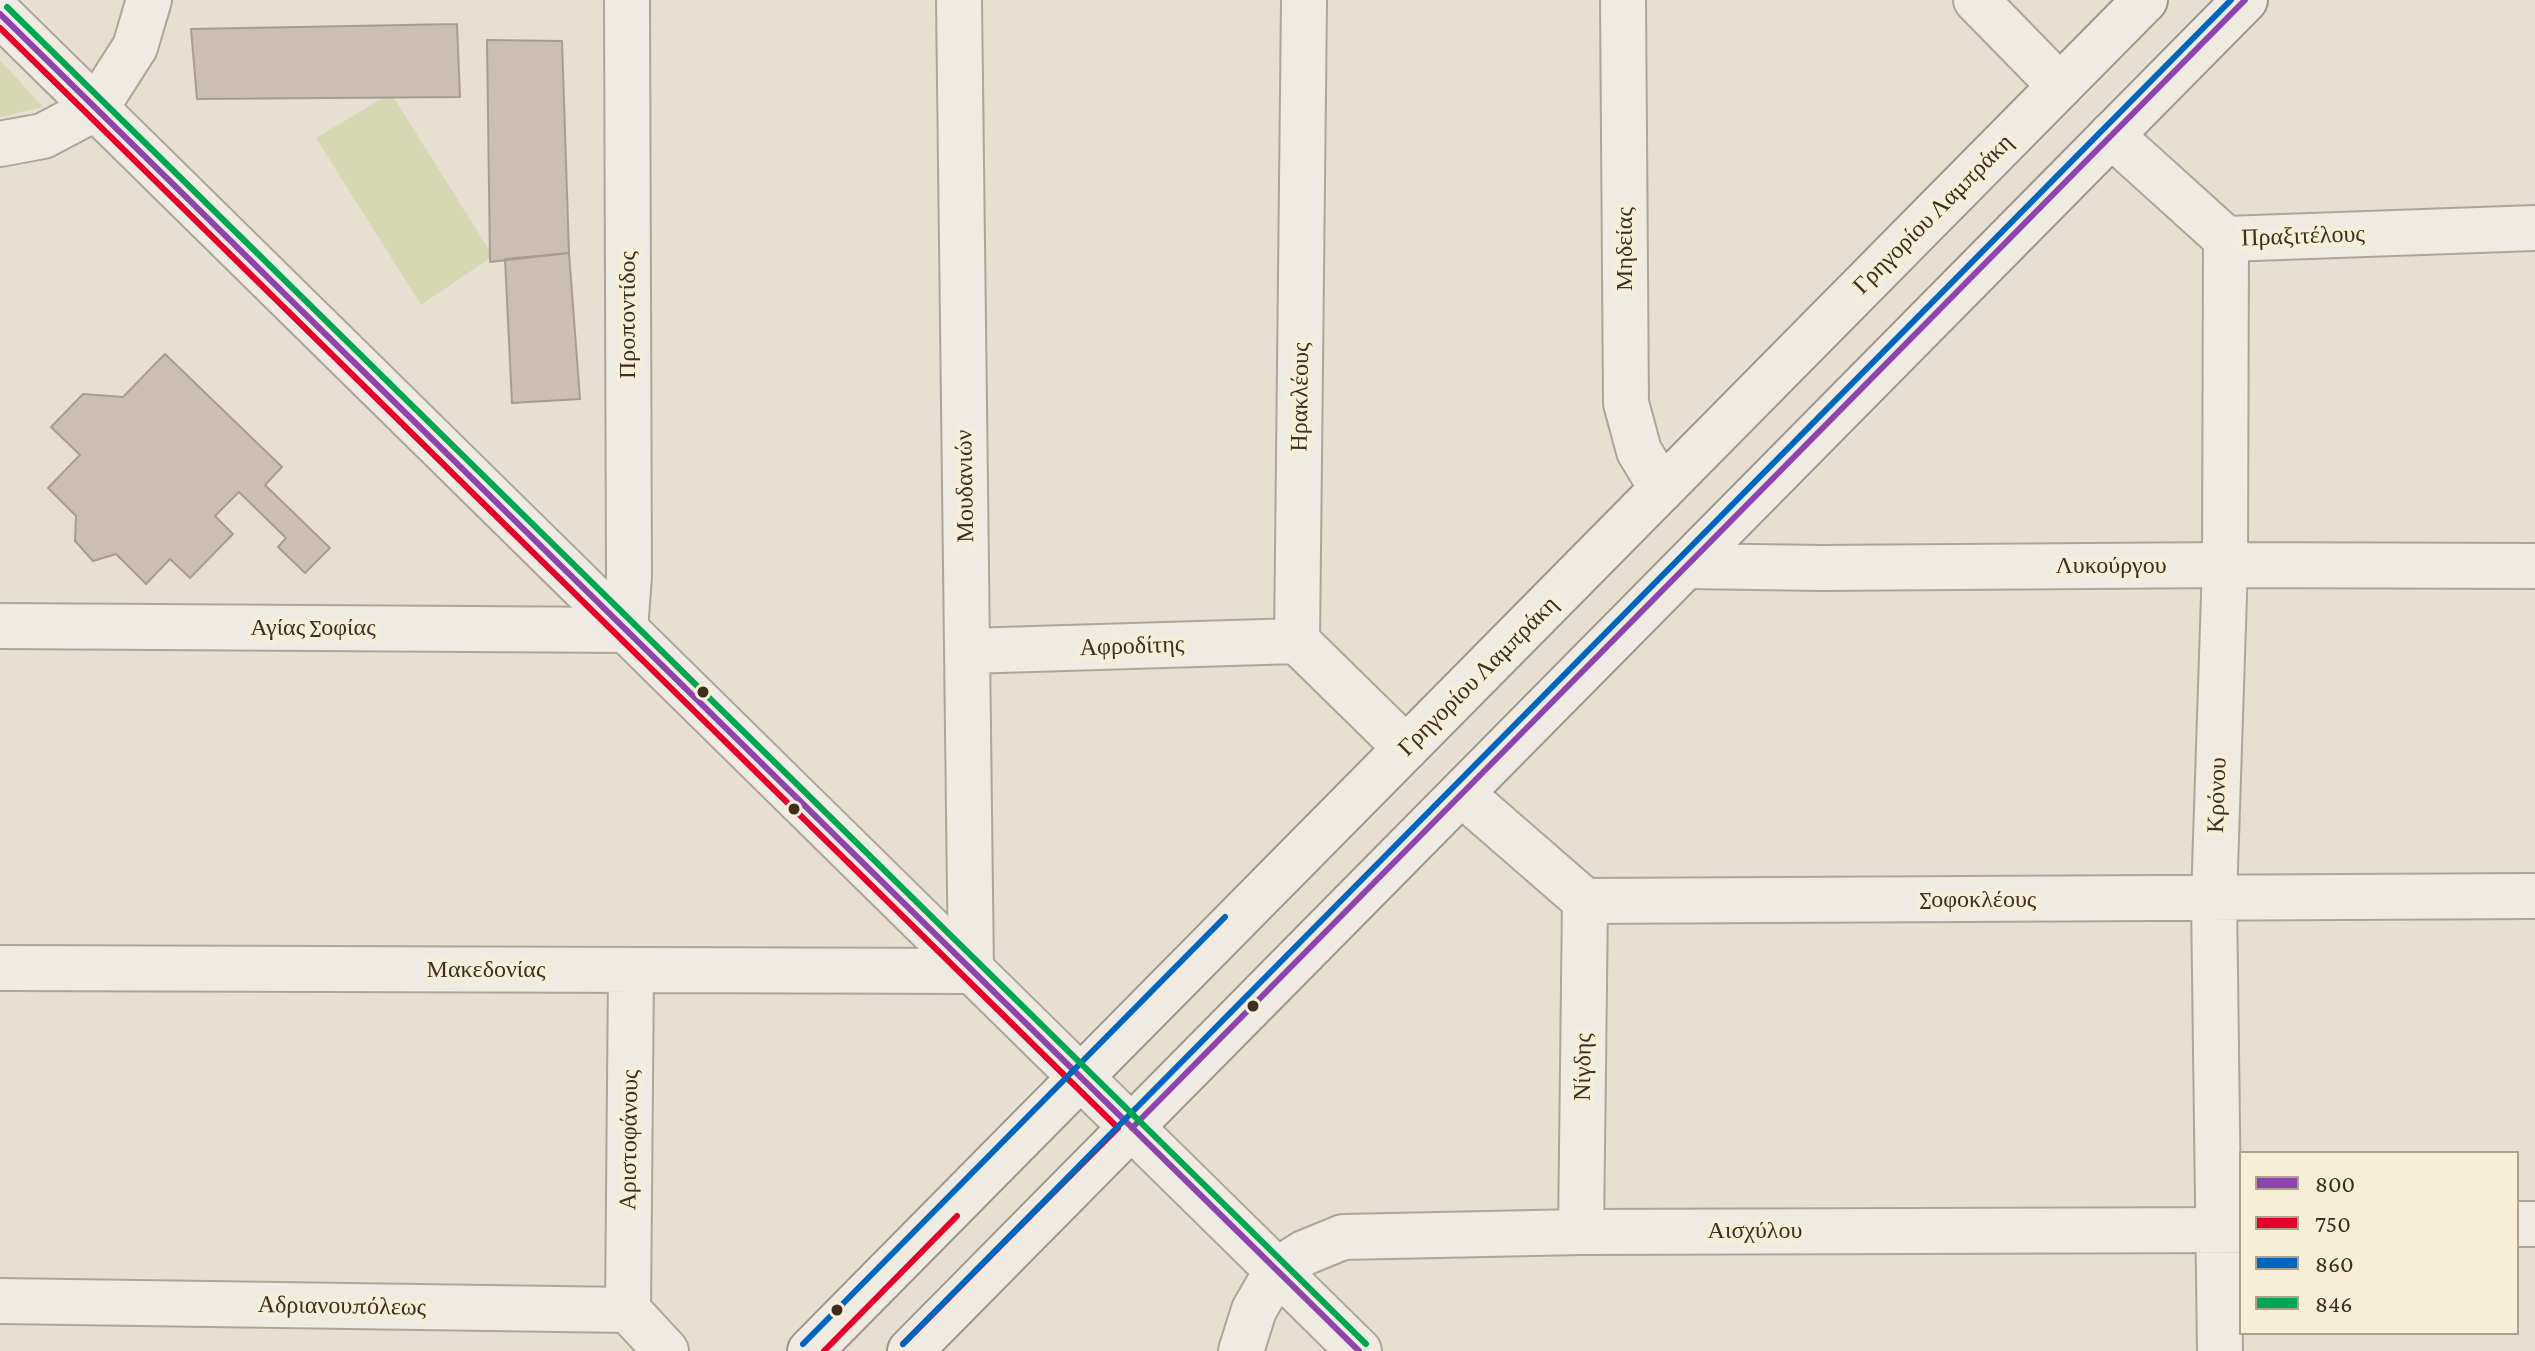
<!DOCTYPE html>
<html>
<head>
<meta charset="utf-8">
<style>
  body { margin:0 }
  #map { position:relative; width:2535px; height:1351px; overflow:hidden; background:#e7e0d1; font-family:"Crimson Pro",serif }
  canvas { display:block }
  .legend { position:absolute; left:2239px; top:1151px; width:280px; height:184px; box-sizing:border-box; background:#f7eed8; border:2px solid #ada18e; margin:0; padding:10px 14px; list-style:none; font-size:24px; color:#3d2e20 }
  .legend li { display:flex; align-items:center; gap:16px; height:40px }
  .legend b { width:40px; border:2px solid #ada18e }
</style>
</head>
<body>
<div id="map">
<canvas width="2535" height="1351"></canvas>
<ul class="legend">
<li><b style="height:10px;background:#8e44ad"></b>800</li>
<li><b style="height:10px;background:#e4002b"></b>750</li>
<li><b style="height:10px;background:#0065bd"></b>860</li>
<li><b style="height:10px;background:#00a651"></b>846</li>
</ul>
</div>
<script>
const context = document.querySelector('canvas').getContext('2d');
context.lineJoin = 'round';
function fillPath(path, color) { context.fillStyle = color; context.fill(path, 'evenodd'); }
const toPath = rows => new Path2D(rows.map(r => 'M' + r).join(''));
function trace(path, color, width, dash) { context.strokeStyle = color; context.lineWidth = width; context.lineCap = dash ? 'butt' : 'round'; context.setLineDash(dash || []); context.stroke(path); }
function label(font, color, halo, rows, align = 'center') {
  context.font = font + ' "Crimson Pro",serif'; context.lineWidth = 8; context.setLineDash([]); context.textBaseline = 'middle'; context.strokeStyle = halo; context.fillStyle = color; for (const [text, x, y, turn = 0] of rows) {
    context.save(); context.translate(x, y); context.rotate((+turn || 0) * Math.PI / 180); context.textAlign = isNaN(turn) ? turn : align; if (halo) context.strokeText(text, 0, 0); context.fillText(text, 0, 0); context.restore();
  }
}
const green = toPath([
  [0,60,43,107,0,117],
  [391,93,493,256,421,305,316,138]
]);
const building = toPath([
  [457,24,460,97,197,99,191,29,457,24],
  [487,40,562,41,569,253,490,262,487,40],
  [569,253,580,399,512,403,505,259,569,253],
  [165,354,282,467,265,485,330,548,305,573,278,547,286,538,239,492,215,516,233,534,190,578,170,559,146,584,116,554,93,561,75,541,76,516,48,488,80,455,51,427,83,394,123,397,165,354]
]);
const minor = toPath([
  [1304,0,1297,641,1406,748],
  [1623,0,1626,403,1639,451,1662,489],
  [1976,0,2060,86],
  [2111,135,2226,239,2535,228],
  [0,144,43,136,96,108,135,47,149,0],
  [1687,566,1821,568,2225,565,2535,566],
  [0,626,625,630,629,576,627,0],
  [967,651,1297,641],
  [1462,794,1585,901,2535,896],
  [0,968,971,971,959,0],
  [2517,1224,2535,1224],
  [1581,1232,1585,901],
  [0,1301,628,1310,666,1351],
  [628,1310,631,970],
  [1241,1351,1254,1310,1277,1270,1304,1253,1343,1237,1581,1232,2241,1230],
  [2220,1351,2214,899,2225,565,2226,239]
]);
const tertiary = toPath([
  [0,14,1359,1351]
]);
const secondary = toPath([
  [810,1351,2145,0],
  [910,1351,2245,0]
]);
const bus1 = toPath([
  [0,14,1359,1351],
  [1132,1128,2245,0]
]);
const bus2 = toPath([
  [0,28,1118,1128,903,1344],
  [824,1351,957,1216]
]);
const bus3 = toPath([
  [803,1344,1225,917],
  [903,1344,2231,0]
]);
const bus4 = toPath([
  [7,7,1366,1344]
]);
const markers = [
  [703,692,7,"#3d2e20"],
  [794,809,7,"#3d2e20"],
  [1253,1006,7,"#3d2e20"],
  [837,1310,7,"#3d2e20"]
];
const streetNames = [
  ["Γρηγορίου Λαμπράκη",1933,214,-45],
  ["Πραξιτέλους",2303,236,-2],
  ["Μηδείας",1625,249,-90],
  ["Προποντίδος",628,315,-90],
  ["Ηρακλέους",1300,397,-89],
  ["Μουδανιών",965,486,-91],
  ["Λυκούργου",2111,566],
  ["Αγίας Σοφίας",313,628],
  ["Αφροδίτης",1132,646,-2],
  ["Γρηγορίου Λαμπράκη",1478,676,-45],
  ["Κρόνου",2217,795,-88],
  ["Σοφοκλέους",1978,900],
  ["Μακεδονίας",486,970],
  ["Νίγδης",1583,1067,-89],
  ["Αριστοφάνους",629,1140,-89],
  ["Αισχύλου",1755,1231],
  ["Αδριανουπόλεως",342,1306,1]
];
fillPath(green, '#d6d7b3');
fillPath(building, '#cbbfb2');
trace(building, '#a89c90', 2);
trace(minor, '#ada599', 48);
trace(tertiary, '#ada599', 48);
trace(secondary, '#9c958a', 48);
trace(minor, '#efebe3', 44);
trace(tertiary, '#efebe3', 44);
trace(secondary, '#efebe3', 44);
trace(bus1, '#8e44ad', 6);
trace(bus2, '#e4002b', 6);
trace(bus3, '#0065bd', 6);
trace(bus4, '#00a651', 6);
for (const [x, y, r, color] of markers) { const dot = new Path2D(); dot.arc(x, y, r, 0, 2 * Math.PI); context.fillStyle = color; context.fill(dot); trace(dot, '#f7eed8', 3); }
label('24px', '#3d2e20', '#f7eed8', streetNames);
</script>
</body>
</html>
